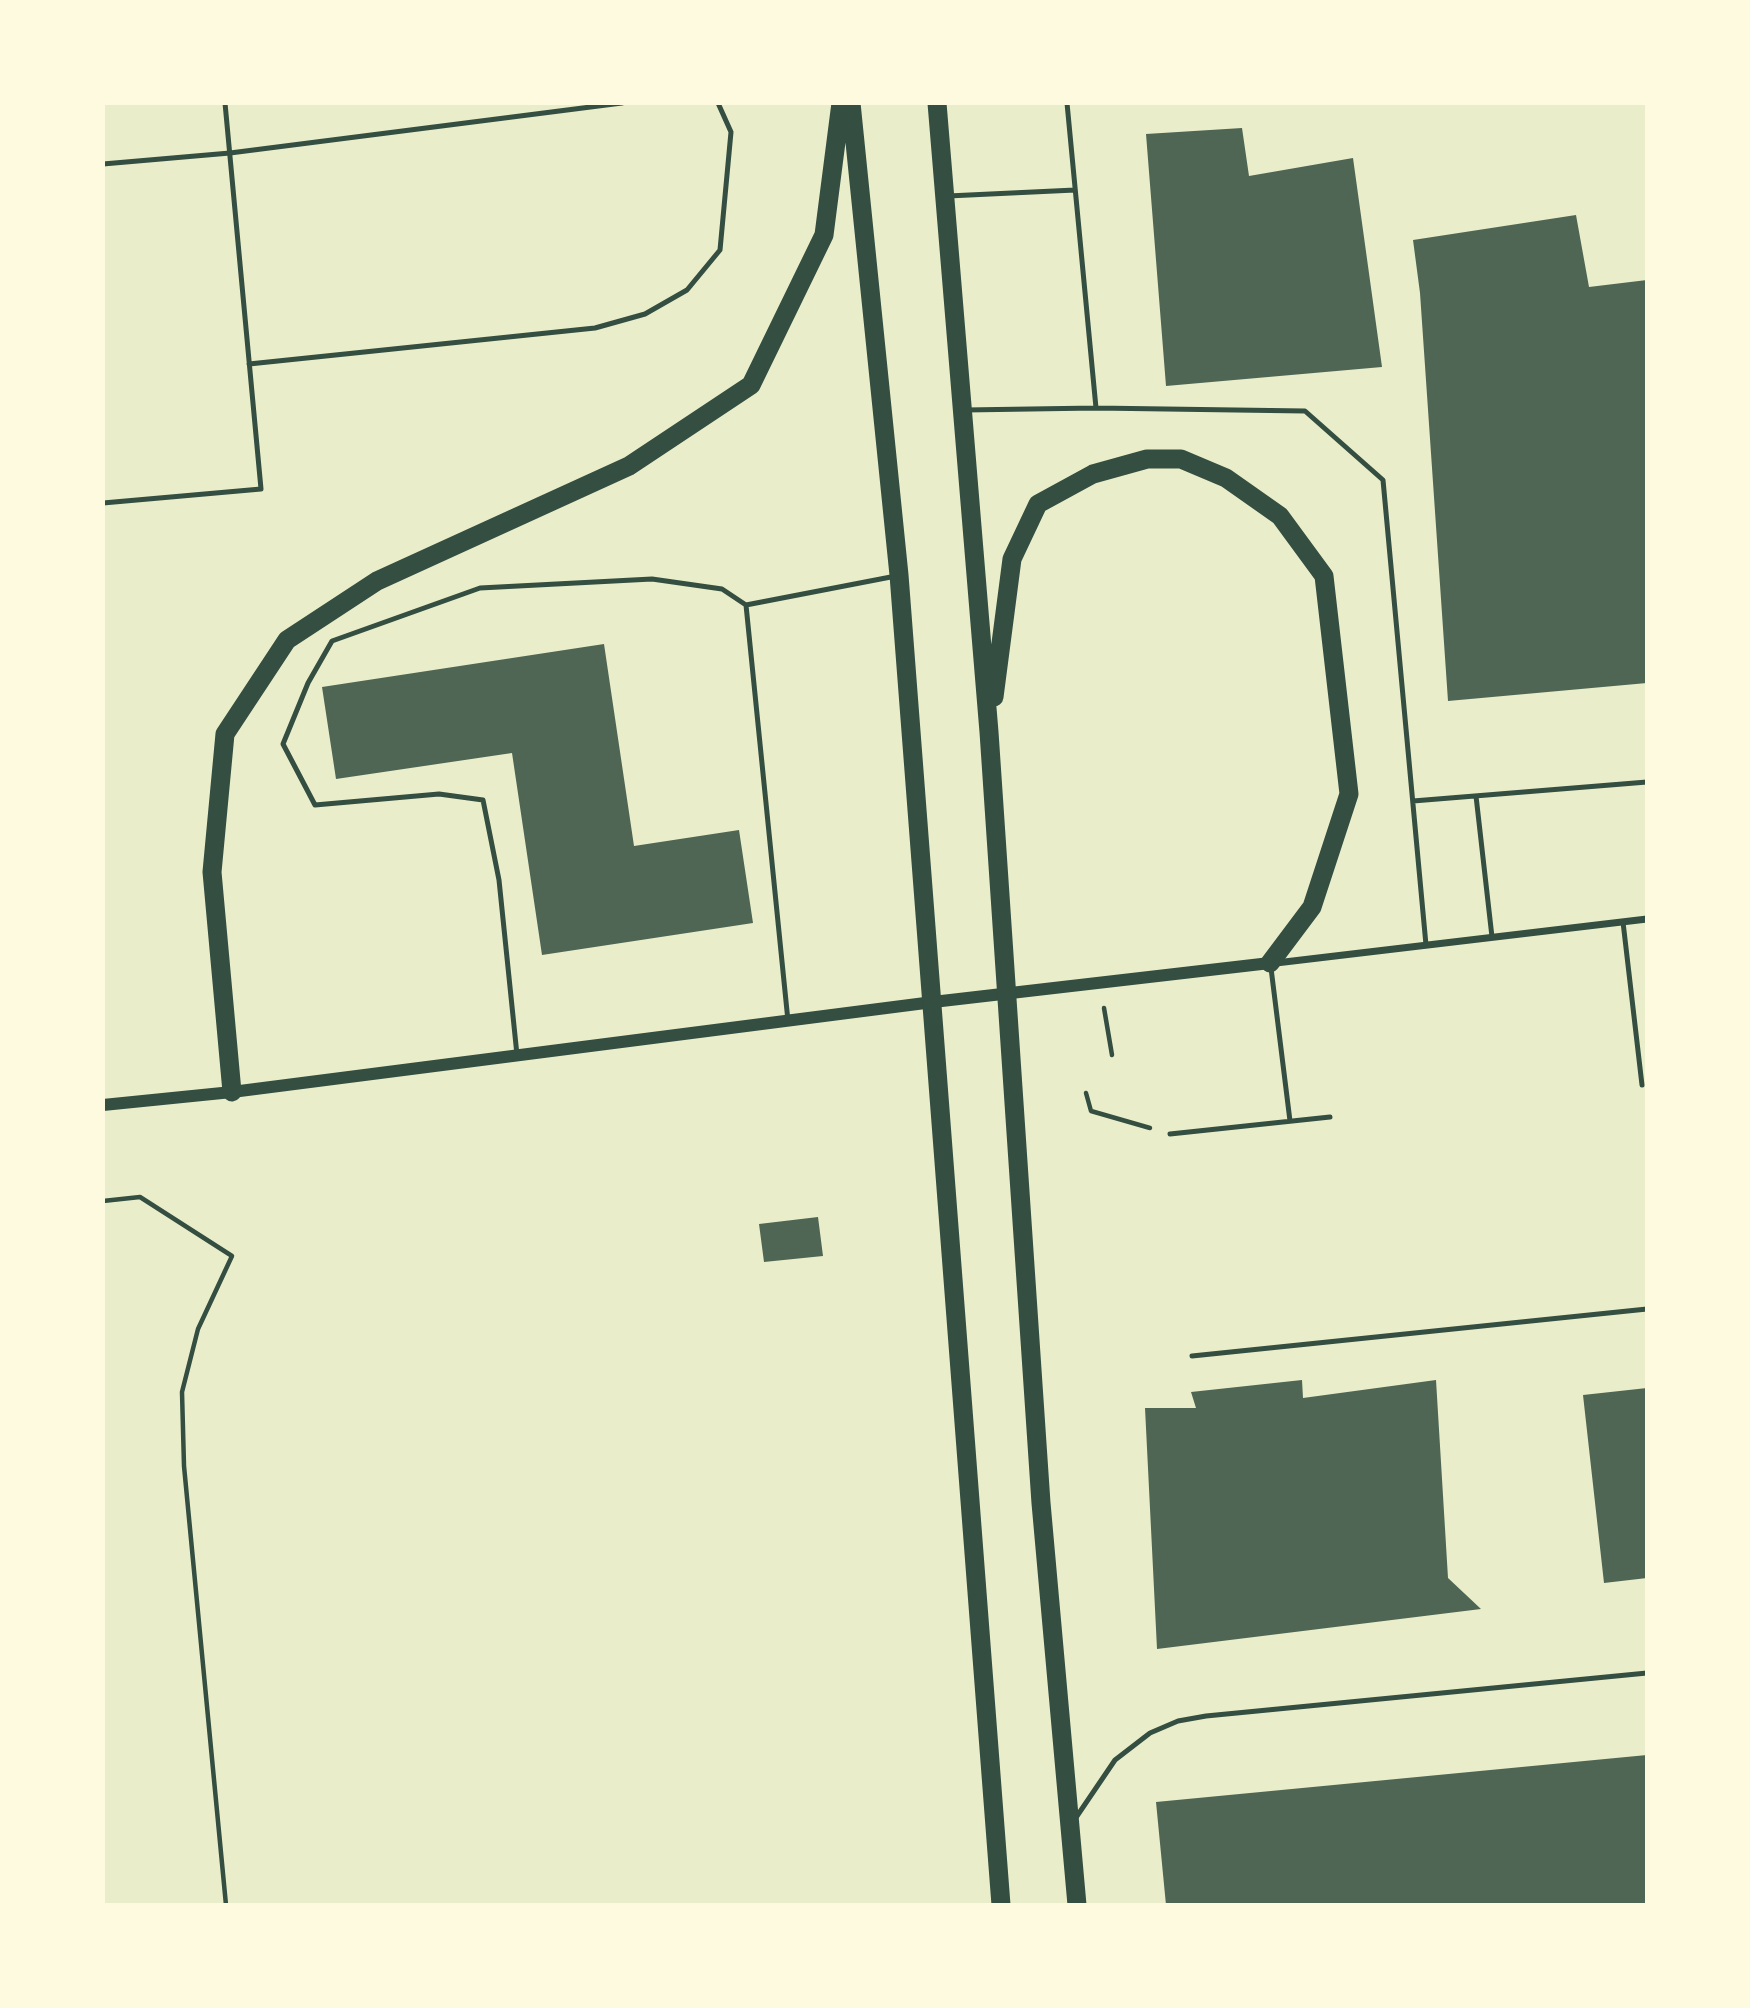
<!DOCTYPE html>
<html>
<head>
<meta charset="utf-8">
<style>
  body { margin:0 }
  #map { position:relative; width:1750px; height:2008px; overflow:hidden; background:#e9edc9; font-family:Quicksand,sans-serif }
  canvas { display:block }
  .frame { position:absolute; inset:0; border:105px solid #fefae0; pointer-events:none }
</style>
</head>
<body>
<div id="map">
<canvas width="1750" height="2008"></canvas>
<div class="frame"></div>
</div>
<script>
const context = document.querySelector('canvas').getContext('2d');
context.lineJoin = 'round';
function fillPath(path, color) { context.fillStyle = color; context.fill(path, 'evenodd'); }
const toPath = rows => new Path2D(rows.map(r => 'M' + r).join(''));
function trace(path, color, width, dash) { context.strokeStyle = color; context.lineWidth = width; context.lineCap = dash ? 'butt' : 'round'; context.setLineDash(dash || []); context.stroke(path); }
const building = toPath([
  [1242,128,1249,176,1353,158,1382,367,1166,386,1146,134],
  [1576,215,1589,287,1647,280,1647,683,1448,701,1420,293,1413,240],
  [604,644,634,846,739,830,753,923,542,955,512,753,336,779,322,687],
  [818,1217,823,1256,764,1262,759,1224],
  [1302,1380,1303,1398,1436,1380,1448,1578,1481,1609,1157,1649,1145,1408,1196,1408,1191,1392],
  [1647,1388,1647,1578,1604,1583,1583,1395],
  [1647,1755,1647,1905,1166,1905,1156,1802]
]);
const path = toPath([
  [1104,1008,1112,1055],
  [1086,1093,1091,1111,1150,1128],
  [103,1201,140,1197,232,1256,198,1329,182,1392,184,1466,226,1905]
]);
const service = toPath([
  [1067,103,1096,408],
  [103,164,230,153,622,103],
  [948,196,1075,190],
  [249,364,595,328,645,314,687,290,720,250,731,132,718,103],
  [965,410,1096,408,1305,411,1383,480,1426,945],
  [103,503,261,489,225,103],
  [1476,796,1492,937],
  [1413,801,1647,782],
  [1623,922,1642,1085],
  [1271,968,1290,1121],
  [788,1021,746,605,896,576],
  [517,1055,499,880,483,800,439,794,315,805,283,744,308,683,332,641,480,588,652,579,722,589,746,605],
  [1170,1134,1330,1117],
  [1192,1356,1647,1309],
  [1075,1819,1115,1760,1150,1733,1178,1721,1206,1716,1647,1673]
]);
const minor = toPath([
  [1276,963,1647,919]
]);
const tertiary = toPath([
  [103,1105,232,1092,933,1002,1270,963]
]);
const trunk = toPath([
  [851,103,899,575,1001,1905],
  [937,103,989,732,1041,1503,1077,1905],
  [994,697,1012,559,1038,504,1093,474,1147,459,1181,459,1226,478,1280,516,1324,576,1349,794,1312,907,1270,963],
  [232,1092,212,872,225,734,287,640,377,581,629,466,751,385,824,235,841,103]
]);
fillPath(building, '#4f6655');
trace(path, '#344e41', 4.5);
trace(service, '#344e41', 5);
trace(minor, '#344e41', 7);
trace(tertiary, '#344e41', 12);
trace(trunk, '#344e41', 19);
</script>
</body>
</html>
